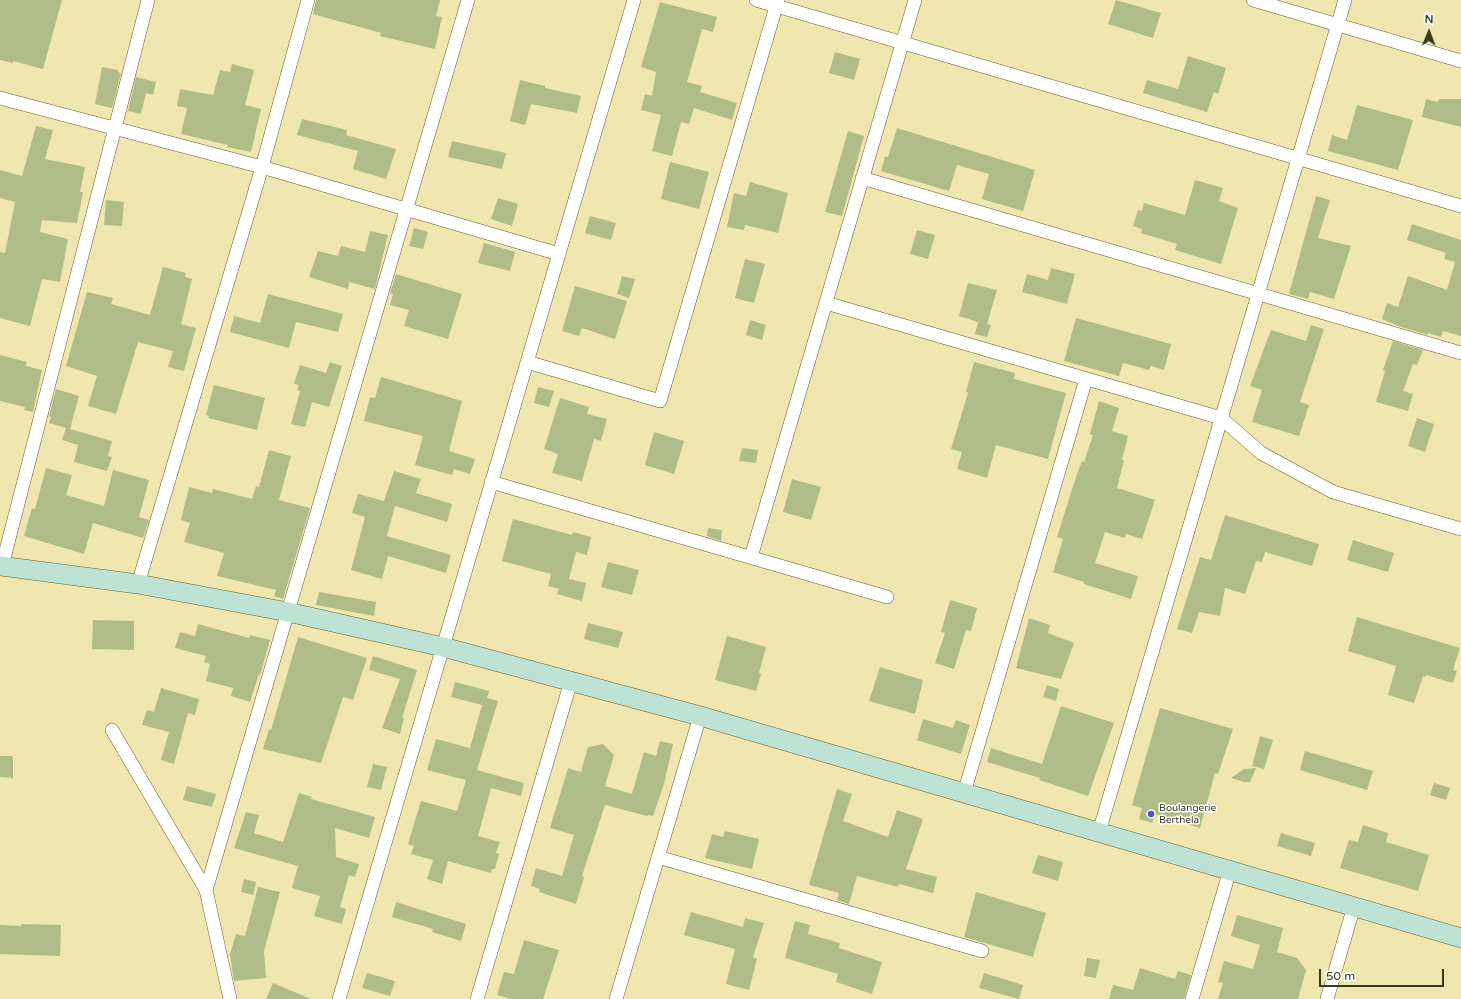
<!DOCTYPE html>
<html>
<head>
<meta charset="utf-8">
<style>
  body { margin:0 }
  #map { position:relative; width:1461px; height:999px; overflow:hidden; background:#efe6af; font-family:"Varela Round",sans-serif }
  canvas { display:block }
  .north { position:absolute; left:1409px; top:12px; width:40px; height:40px; -webkit-text-stroke:3px #fff; paint-order:stroke; rotate:1deg; font-size:11px; font-weight:700; line-height:16px; text-align:center; color:#3a3721 }
  .north::after { content:''; display:block; margin:auto; width:14px; height:18px; background:#3a3721; clip-path:polygon(50% 0,100% 100%,50% 72%,0 100%) }
  .scale { position:absolute; left:1319px; top:969px; width:125px; height:18px; box-sizing:border-box; border:2px solid #3a3721; border-top:0; padding-left:5px; font-size:12px; line-height:14px; white-space:nowrap; color:#3a3721; -webkit-text-stroke:3px #fff; paint-order:stroke }
</style>
</head>
<body>
<div id="map">
<canvas width="1461" height="999"></canvas>
<div class="north">N</div>
<div class="scale">50 m</div>
</div>
<script>
const context = document.querySelector('canvas').getContext('2d');
context.lineJoin = 'round';
function fillPath(path, color) { context.fillStyle = color; context.fill(path, 'evenodd'); }
const toPath = rows => new Path2D(rows.map(r => 'M' + r).join(''));
function trace(path, color, width, dash) { context.strokeStyle = color; context.lineWidth = width; context.lineCap = dash ? 'butt' : 'round'; context.setLineDash(dash || []); context.stroke(path); }
function label(font, color, halo, rows, align = 'center') {
  context.font = font + ' "Varela Round",sans-serif'; context.lineWidth = 3; context.setLineDash([]); context.textBaseline = 'middle'; context.strokeStyle = halo; context.fillStyle = color; for (const [text, x, y, turn = 0] of rows) {
    context.save(); context.translate(x, y); context.rotate((+turn || 0) * Math.PI / 180); context.textAlign = isNaN(turn) ? turn : align; if (halo) context.strokeText(text, 0, 0); context.fillText(text, 0, 0); context.restore();
  }
}
const building = toPath([
  [0,0,62,0,43,69,13,61,13,63,0,60],
  [316,0,440,0,436,16,442,17,435,49,380,36,381,33,313,14],
  [1116,0,1161,13,1153,38,1108,24],
  [660,2,717,17,713,32,702,29,687,82,702,86,700,92,737,103,732,120,694,108,689,124,681,122,672,156,652,151,661,115,641,110,645,94,652,96,656,72,641,67],
  [835,52,860,59,854,80,829,73],
  [1188,56,1226,68,1218,94,1214,92,1207,112,1143,93,1147,80,1178,89],
  [232,64,254,70,245,105,261,109,251,152,227,147,228,145,181,134,187,108,177,106,180,89,213,95,220,70,230,72],
  [102,67,118,70,118,72,121,73,112,108,95,104],
  [136,77,156,82,153,95,146,93,141,114,128,111],
  [520,80,545,86,545,88,581,96,577,113,531,104,525,125,510,121],
  [1426,99,1437,102,1440,99,1461,99,1461,127,1422,117],
  [1357,105,1413,120,1398,170,1328,151,1332,135,1347,140],
  [302,119,347,130,346,135,396,149,386,179,353,169,358,151,297,135],
  [36,126,53,130,45,159,85,167,80,192,83,192,77,223,42,220,40,232,68,239,60,282,42,279,30,326,0,318,0,252,5,253,15,202,0,198,0,170,22,176],
  [897,128,1035,170,1023,211,982,199,989,174,957,165,949,191,881,171,885,156,888,157],
  [848,131,864,136,842,216,825,212],
  [452,141,506,153,502,169,448,157],
  [670,162,709,172,699,209,661,199],
  [1195,180,1223,188,1219,201,1238,208,1221,264,1175,250,1177,244,1141,233,1142,229,1133,226,1138,210,1142,211,1144,203,1185,215],
  [750,182,788,193,778,233,745,225,744,230,727,227,734,193,746,196],
  [1316,196,1330,200,1318,238,1351,246,1334,299,1310,292,1308,299,1289,294],
  [498,198,518,204,512,226,491,219],
  [106,200,124,202,122,226,104,225],
  [590,216,616,223,611,240,585,233],
  [1412,224,1461,240,1461,336,1443,331,1441,337,1428,333,1428,335,1398,326,1382,319,1387,303,1398,307,1408,276,1447,290,1455,262,1444,259,1446,253,1407,240],
  [414,228,428,232,423,249,409,246],
  [917,230,935,235,928,259,910,254],
  [370,231,388,235,375,289,349,282,348,289,309,277,318,251,338,256,341,246,365,252],
  [484,243,515,252,510,271,478,263],
  [745,259,765,264,754,303,735,298],
  [163,267,186,273,185,277,192,279,181,324,196,328,184,371,168,367,173,351,138,342,116,414,88,406,97,376,66,366,87,292,113,298,111,304,150,315],
  [1051,268,1075,274,1067,304,1022,292,1027,274,1048,280],
  [396,274,462,294,448,339,404,326,409,310,390,305,393,294,390,293],
  [622,276,635,279,629,298,617,294],
  [968,283,997,290,987,324,991,325,987,337,975,334,978,322,959,316],
  [575,286,627,301,615,339,582,328,579,336,562,331],
  [268,294,343,314,338,332,296,322,289,348,230,332,234,316,260,323],
  [1076,318,1171,344,1164,370,1151,366,1149,370,1123,363,1119,376,1064,361],
  [750,320,766,325,762,340,746,335],
  [1311,325,1324,329,1300,402,1309,405,1299,436,1252,422,1262,390,1250,386,1271,330,1306,341],
  [1393,341,1423,350,1417,365,1413,364,1403,391,1413,394,1408,411,1376,402,1385,371,1383,370],
  [0,355,27,362,26,366,42,370,33,412,24,410,25,407,0,401],
  [330,362,342,366,329,407,312,402,305,427,291,424,300,391,297,390,299,385,294,384,300,365,326,373],
  [974,362,1015,373,1014,379,1066,393,1048,459,996,445,987,478,957,469,962,452,951,449,968,393,966,392],
  [381,377,462,401,449,451,475,459,470,474,454,469,452,475,415,465,423,436,364,421,370,397,375,398],
  [214,385,265,398,257,430,208,418,209,416,206,415],
  [538,387,554,391,549,407,534,403],
  [56,389,79,396,70,429,112,441,108,456,112,457,107,471,74,462,78,445,62,440,66,428,49,423,51,417,49,416],
  [560,398,589,407,587,414,607,419,601,441,594,439,582,481,552,473,558,454,544,449],
  [1099,401,1119,408,1112,431,1128,436,1122,460,1124,460,1117,488,1155,500,1142,539,1126,534,1125,538,1105,532,1095,563,1138,576,1131,599,1084,584,1084,582,1053,572,1063,539,1057,537,1077,474,1082,461,1084,462,1093,435,1090,434],
  [1417,418,1434,424,1425,452,1408,446],
  [654,432,684,441,674,474,645,465],
  [742,448,758,450,756,463,739,461],
  [269,450,291,456,279,500,310,508,283,599,274,596,276,590,217,576,224,553,184,542,190,523,181,520,189,487,212,493,213,489,252,499,256,486,259,487],
  [46,468,72,475,66,495,104,506,113,470,149,480,139,517,149,520,143,538,93,523,84,554,24,536,32,508,35,509],
  [394,471,421,479,416,493,452,504,447,522,395,506,387,536,451,555,446,573,388,556,382,579,351,570,365,517,352,513,358,494,384,501],
  [792,479,821,487,811,520,783,512],
  [1225,515,1319,544,1312,566,1265,552,1262,562,1256,561,1245,594,1225,588,1220,616,1199,612,1192,633,1177,629,1200,557,1211,560],
  [513,519,572,535,573,532,591,537,587,555,576,552,569,579,586,583,582,601,557,594,559,589,548,586,551,574,502,561],
  [708,528,722,530,721,541,707,536],
  [1353,540,1394,553,1388,572,1347,560],
  [608,562,639,570,632,595,601,587],
  [319,592,376,602,374,616,316,605],
  [950,600,977,608,971,631,966,630,954,669,935,663,945,633,941,632],
  [1357,617,1460,648,1453,670,1457,671,1453,683,1426,675,1426,677,1423,676,1414,703,1388,695,1396,666,1348,651],
  [1029,618,1050,625,1048,633,1074,643,1061,679,1016,668],
  [93,620,134,621,134,650,92,649],
  [588,623,623,632,618,648,584,639],
  [198,624,249,638,250,635,270,640,260,675,259,674,250,702,231,696,233,688,206,681,210,664,204,662,206,656,175,648,180,632,195,636],
  [727,636,766,647,759,673,761,674,756,691,715,680],
  [298,637,367,658,353,700,343,697,321,763,263,749,269,729,271,730],
  [373,656,417,670,402,718,404,718,400,734,382,728,400,679,369,670],
  [880,667,923,680,915,714,869,701],
  [455,682,489,691,487,698,498,701,477,770,524,783,521,796,491,788,478,836,500,842,496,853,499,854,495,869,492,869,491,873,448,861,442,884,427,879,433,860,411,854,414,846,408,844,421,801,457,811,466,780,427,770,436,739,470,748,482,705,451,697],
  [1047,685,1059,689,1056,701,1043,697],
  [161,688,199,699,195,715,188,713,174,764,161,760,169,732,142,725,147,710,154,712],
  [1061,706,1114,723,1088,796,1039,780,1040,778,987,762,991,748,1042,764],
  [1160,708,1233,729,1218,774,1215,773,1200,828,1155,814,1152,823,1139,819,1142,808,1132,805],
  [923,719,953,728,956,720,970,725,961,754,917,740],
  [1260,736,1273,740,1264,769,1252,766],
  [660,741,673,744,664,784,653,816,648,815,647,816,605,805,582,876,584,877,576,904,539,892,540,889,531,886,536,868,562,876,574,835,550,828,568,768,581,772,588,747,603,744,614,755,605,786,632,794,644,752,656,756],
  [1305,751,1373,771,1367,790,1300,770],
  [0,756,13,756,13,778,0,777],
  [373,764,387,767,381,790,367,787],
  [1256,768,1250,782,1244,782,1231,778,1244,769],
  [1434,783,1450,788,1446,800,1430,795],
  [187,786,216,794,212,807,183,800],
  [837,789,852,794,843,821,888,837,897,810,923,819,906,869,937,877,933,893,899,884,898,887,857,876,849,904,837,900,839,893,809,885],
  [299,793,312,797,311,799,375,817,369,838,335,828,336,857,359,864,355,877,349,875,340,907,346,909,342,924,314,916,320,896,292,888,298,866,234,848,246,812,259,815,254,833,283,842],
  [1363,825,1388,833,1386,842,1429,855,1418,891,1340,868,1349,840,1358,842],
  [725,831,759,839,752,869,705,858,712,834,723,837],
  [1281,833,1315,843,1311,856,1277,846],
  [1038,855,1063,862,1058,881,1032,873],
  [244,879,256,882,253,895,241,892],
  [258,887,280,892,264,951,266,978,234,981,230,954,236,934,245,936],
  [976,892,1046,913,1033,957,964,937],
  [396,902,466,924,461,941,432,932,433,929,392,917],
  [691,912,743,927,745,918,764,923,753,957,757,959,749,990,726,984,735,949,684,935],
  [1237,915,1283,928,1277,952,1297,958,1306,970,1298,999,1218,999,1223,983,1218,982,1224,961,1253,969,1260,945,1231,936],
  [795,921,810,925,808,934,840,943,839,948,882,962,872,994,836,982,838,974,785,958],
  [21,924,61,925,60,956,0,954,0,925,21,926],
  [524,940,559,950,543,999,511,999,497,995,504,972,514,974],
  [1087,958,1100,960,1096,978,1084,976],
  [1140,968,1175,979,1178,971,1191,975,1184,999,1109,999,1113,985,1133,990],
  [367,973,395,981,390,996,362,988],
  [984,973,1023,985,1019,999,979,988],
  [273,983,311,999,266,999]
]);
const street = toPath([
  [756,0,1461,206],
  [1253,0,1461,61],
  [0,98,262,167,559,254],
  [862,178,1461,353],
  [826,303,1221,418,1261,453,1333,492,1461,529],
  [527,362,660,401,778,0],
  [491,482,887,597],
  [751,557,915,0],
  [2,566,148,0],
  [138,584,262,167,308,0],
  [112,730,206,890,230,999],
  [964,793,1086,379],
  [1099,832,1345,0],
  [658,857,982,951],
  [206,890,468,0],
  [339,999,634,0],
  [477,999,571,681],
  [616,999,700,716],
  [1192,999,1230,870],
  [1327,999,1354,906]
]);
const secondary = toPath([
  [0,566,138,584,288,612,443,647,700,716,1461,938]
]);
const markers = [
  [1151,814,4,"#554fc6"]
];
const poiNames = [
  ["Boulangerie",1159,808],
  ["Berthela",1159,820]
];
fillPath(building, '#afbc88');
trace(street, '#685f2c', 14);
trace(secondary, '#685f2c', 20);
trace(street, '#fff', 13);
trace(secondary, '#bde2d3', 19);
for (const [x, y, r, color] of markers) { const dot = new Path2D(); dot.arc(x, y, r, 0, 2 * Math.PI); context.fillStyle = color; context.fill(dot); trace(dot, '#fff', 1.5); }
label('10px', '#3a3721', '#fff', poiNames, 'left');
</script>
</body>
</html>
